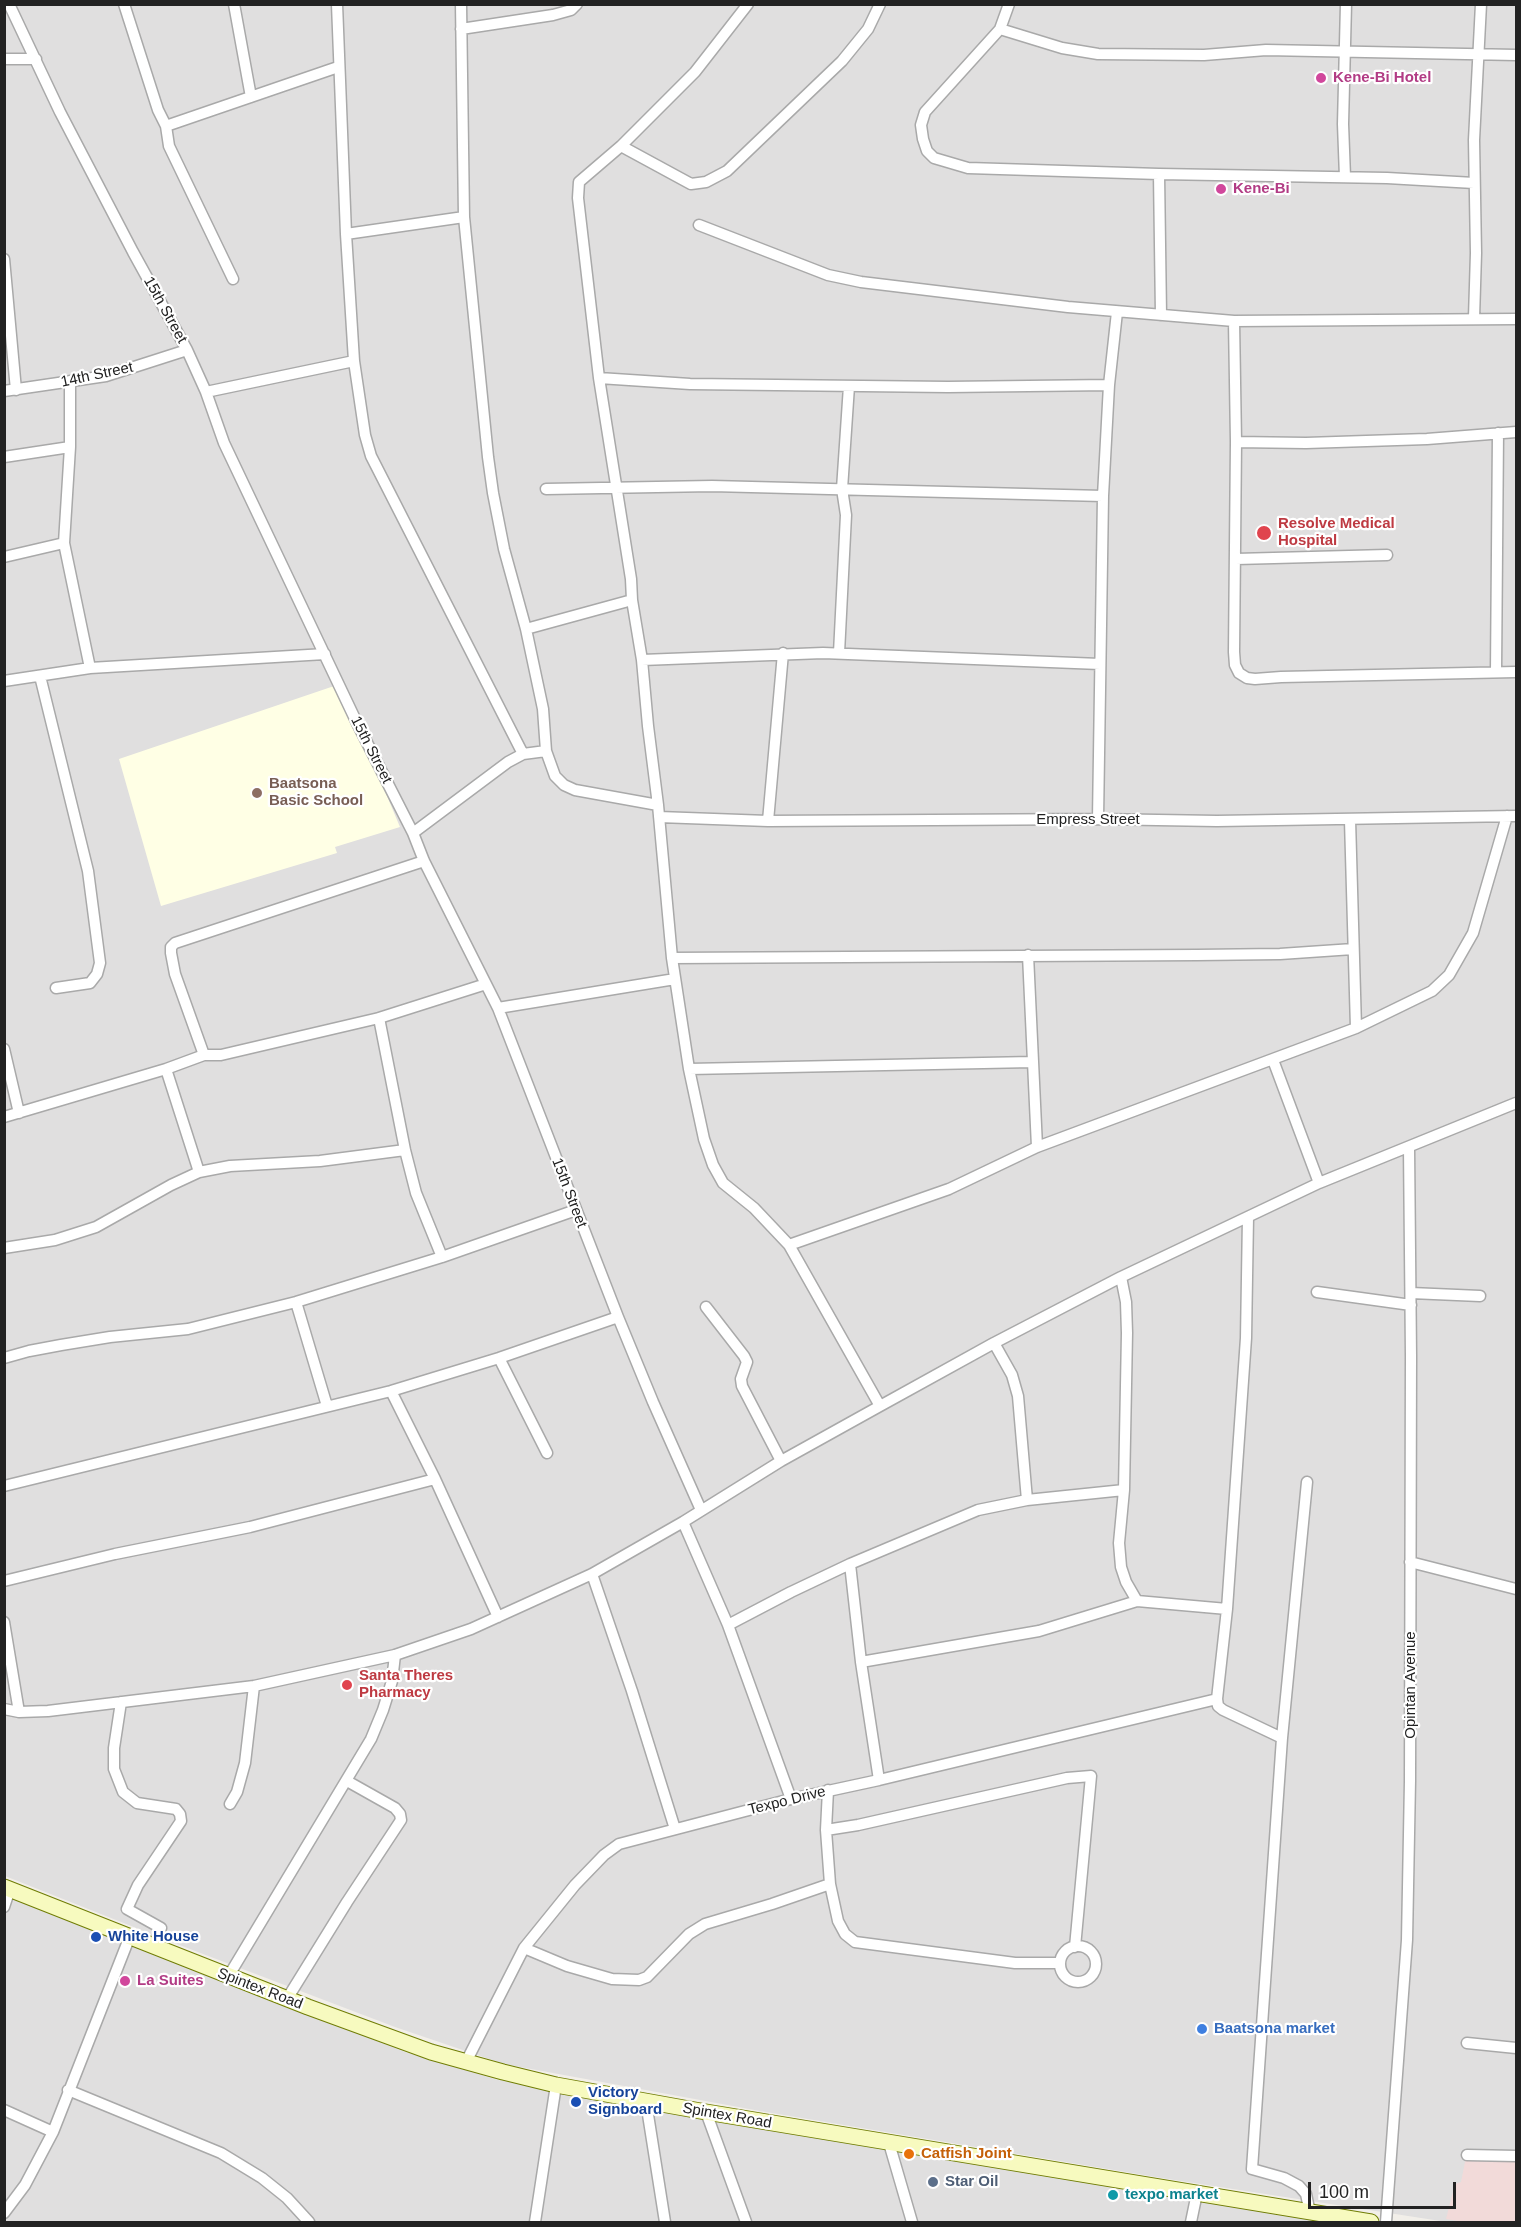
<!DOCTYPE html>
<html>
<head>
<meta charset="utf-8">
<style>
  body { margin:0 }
  #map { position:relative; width:1521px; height:2227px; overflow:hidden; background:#f2efe9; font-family:Arial,sans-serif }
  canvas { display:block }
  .frame { position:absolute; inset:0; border:6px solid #222; pointer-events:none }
  .scale { position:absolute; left:1308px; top:2182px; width:148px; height:27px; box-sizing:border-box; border:3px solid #222; border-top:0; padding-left:8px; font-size:18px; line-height:21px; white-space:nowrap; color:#222; -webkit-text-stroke:4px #fff; paint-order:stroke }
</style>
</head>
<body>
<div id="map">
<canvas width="1521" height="2227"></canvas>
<div class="frame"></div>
<div class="scale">100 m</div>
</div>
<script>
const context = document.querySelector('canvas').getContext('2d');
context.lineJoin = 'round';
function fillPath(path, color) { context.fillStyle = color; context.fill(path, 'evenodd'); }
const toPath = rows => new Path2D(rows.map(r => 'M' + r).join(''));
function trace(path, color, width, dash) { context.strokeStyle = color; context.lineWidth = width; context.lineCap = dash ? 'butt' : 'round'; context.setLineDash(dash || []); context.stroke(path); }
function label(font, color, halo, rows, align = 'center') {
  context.font = font + ' Arial,sans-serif'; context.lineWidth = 4.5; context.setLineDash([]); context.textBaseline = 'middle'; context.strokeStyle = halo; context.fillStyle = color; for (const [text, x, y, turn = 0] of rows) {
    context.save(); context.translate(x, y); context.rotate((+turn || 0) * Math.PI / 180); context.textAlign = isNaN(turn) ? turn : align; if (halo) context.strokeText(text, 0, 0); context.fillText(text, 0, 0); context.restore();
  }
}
const residential = toPath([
  [4,5,1516,5,1516,2222,1447,2222,1168,2179,760,2111,504,2064,395,2027,169,1941,5,1876],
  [4,1893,405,2052,498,2080,848,2141,1016,2167,1214,2204,1331,2222,5,2222]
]);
const commercial = toPath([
  [1466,2157,1516,2161,1516,2222,1463,2222,1446,2219,1455,2184,1461,2182]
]);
const education = toPath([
  [340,684,400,827,335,847,337,853,161,906,119,759]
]);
const street = toPath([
  [9,4,60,112,133,252,187,350,206,392,224,443,357,723,413,833,424,861,498,1008,618,1317,653,1402,701,1510],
  [124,4,158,110,166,126,338,67],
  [234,4,251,97],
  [337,4,346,234,354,361,365,435,371,456,523,754],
  [461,4,464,217,488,457,493,493,504,549,526,629,543,709,546,751,555,776,564,785,575,790,658,805],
  [748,4,695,72,621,146,579,182,578,198,599,378,631,579,632,600,642,660,648,726,658,805,672,958,689,1069,704,1139,713,1165,723,1183,754,1208,789,1245,880,1406],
  [1009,4,1000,29,925,112,921,125,923,139,927,151,934,158,968,168,1159,174,1387,178,1474,183],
  [461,29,553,15,571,10,577,4],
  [1000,29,1062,48,1098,54,1204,55,1266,50,1516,55],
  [4,59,36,59],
  [166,126,169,146,233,279],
  [621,146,691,184,706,182,727,171,842,61,868,29,880,4],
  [1159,174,1161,315],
  [1345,177,1343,124,1346,4],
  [699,225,828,275,861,282,1068,307,1234,321,1516,319],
  [346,234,464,217],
  [4,259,16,390],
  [1474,318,1476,253,1474,140,1481,4],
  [1234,321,1236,442,1234,652,1235,665,1239,673,1247,678,1255,679,1281,677,1516,672],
  [599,378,690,384,948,387,1109,385],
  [70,381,70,447,64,543,90,668],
  [4,391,106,376,187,350],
  [206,392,354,361],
  [1236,442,1306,443,1427,439,1516,432],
  [4,457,70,447],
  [546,489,712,486,1103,496],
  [4,557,64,543],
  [1236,559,1387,555],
  [526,629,632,600],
  [839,653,846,515,842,489,849,386],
  [642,660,823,653,1100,664],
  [1496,671,1498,433],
  [40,676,88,871,100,963,97,974,90,983,56,988],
  [4,681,90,668,325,654],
  [659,817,768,821,1098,819,1217,821,1516,816],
  [1098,819,1103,496,1109,385,1117,312],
  [1350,820,1356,1028],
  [768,821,783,653],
  [413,833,508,762,523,754,546,751],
  [1028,955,1037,1147],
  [672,958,1197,955,1280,954,1353,949],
  [498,1008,675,979],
  [379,1018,405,1150,416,1193,442,1257],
  [4,1049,19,1113],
  [204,1055,175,974,171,953,171,947,175,943,424,861],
  [1273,1060,1319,1183],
  [166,1069,199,1172],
  [689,1069,1032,1062],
  [4,1117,166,1069,204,1055,221,1055,379,1018,486,984],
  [1248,1217,1246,1338,1227,1609,1217,1699,1218,1706,1223,1710,1282,1738],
  [789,1245,949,1189,1037,1147,1356,1028,1432,991,1449,975,1473,933,1507,816],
  [4,1248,55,1240,96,1227,171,1185,199,1172,230,1166,320,1161,405,1150],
  [1121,1277,1126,1302,1127,1333,1124,1490,1119,1543,1121,1567,1126,1582,1137,1601],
  [1317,1292,1411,1305],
  [1411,1293,1480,1296],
  [296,1302,327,1406],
  [706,1307,744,1356,747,1362,741,1379,742,1386,781,1461],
  [994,1343,1012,1375,1018,1396,1027,1500],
  [4,1358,29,1351,61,1345,110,1337,188,1329,296,1302,442,1257,576,1210],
  [499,1358,547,1453],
  [391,1391,435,1479,498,1617],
  [1307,1482,1282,1738,1252,2169,1284,2178,1299,2186,1306,2194,1310,2213],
  [4,1486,391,1391,499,1358,618,1317],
  [683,1522,728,1625,791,1799],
  [1410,1562,1516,1589],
  [850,1564,861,1662,879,1780],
  [592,1574,632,1691,675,1829],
  [4,1581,115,1554,250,1527,435,1479],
  [4,1622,19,1712],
  [728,1625,791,1592,850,1564,978,1510,1027,1500,1124,1490],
  [861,1662,1039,1631,1137,1601,1227,1609],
  [121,1702,114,1748,114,1769,123,1792,137,1803,176,1809,180,1814,181,1821,138,1885,127,1909,161,1928,154,1946],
  [4,1709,19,1712,48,1711,254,1686,395,1655,471,1629,592,1574,683,1522,781,1461,880,1406,994,1343,1121,1277,1319,1183,1516,1103],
  [828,1790,826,1830,830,1884,838,1921,845,1934,855,1942,1015,1963,1060,1963],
  [230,1804,237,1792,245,1763,254,1686],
  [826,1830,858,1825,1067,1778,1091,1776,1075,1947],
  [4,1907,10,1889],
  '1060 1964a18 18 0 1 1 36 0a18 18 0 1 1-36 0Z',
  [524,1948,567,1966,612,1979,639,1980,647,1977,689,1934,705,1924,772,1904,830,1884],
  [228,1977,371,1739,383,1710,392,1681,395,1655],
  [287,1999,347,1902,401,1820,400,1814,395,1808,347,1781],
  [1467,2043,1516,2048],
  [466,2062,524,1948,575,1885,604,1855,619,1844,791,1799,879,1780,1217,1699],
  [68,2090,221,2153,262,2178,287,2198,309,2222],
  [646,2102,665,2222],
  [4,2110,53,2132],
  [706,2112,746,2222],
  [889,2143,912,2222],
  [1467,2155,1516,2156],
  [4,2213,25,2185,53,2132,130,1936],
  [535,2222,556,2085],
  [1191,2222,1197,2193],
  [1386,2222,1407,1940,1410,1781,1411,1356,1409,1147]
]);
const secondary = toPath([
  [4,1887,308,2007,431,2052,503,2072,556,2085,706,2112,1371,2222]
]);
const markers = [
  [1321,78,6,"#d1479c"],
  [1221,189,6,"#d1479c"],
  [1264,533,8,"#e0444e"],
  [257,793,6,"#8d6e63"],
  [347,1685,6,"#e0444e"],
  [96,1937,6,"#1a4fb4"],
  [125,1981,6,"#d1479c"],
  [1202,2029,6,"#3f7fe0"],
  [576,2102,6,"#1a4fb4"],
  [909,2154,6,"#e8710a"],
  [933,2182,6,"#5c6f8a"],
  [1113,2195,6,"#0f9aa8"]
];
const hotelNames = [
  ["Kene-Bi Hotel",1333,78],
  ["Kene-Bi",1233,189],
  ["La Suites",137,1981]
];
const streetNames = [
  ["15th Street",165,310,61],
  ["14th Street",97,375,-12],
  ["15th Street",371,750,63],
  ["Empress Street",1088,820],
  ["15th Street",569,1193,69],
  ["Opintan Avenue",1411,1685,-90],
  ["Texpo Drive",787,1801,-14],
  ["Spintex Road",260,1989,21],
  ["Spintex Road",727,2116,10]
];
const healthNames = [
  ["Resolve Medical",1278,524],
  ["Hospital",1278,541],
  ["Santa Theres",359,1676],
  ["Pharmacy",359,1693]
];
const educationNames = [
  ["Baatsona",269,784],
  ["Basic School",269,801]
];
const transitNames = [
  ["White House",108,1937],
  ["Victory",588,2093],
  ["Signboard",588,2110]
];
const shopNames = [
  ["Baatsona market",1214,2029]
];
const foodNames = [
  ["Catfish Joint",921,2154]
];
const serviceNames = [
  ["Star Oil",945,2182]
];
const cultureNames = [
  ["texpo market",1125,2195]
];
fillPath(residential, '#e0dfdf');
fillPath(commercial, '#f2dad9');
fillPath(education, '#ffffe5');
trace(street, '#a9a9a9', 13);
trace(secondary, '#707d05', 17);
trace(street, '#fff', 10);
trace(secondary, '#f7fabf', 15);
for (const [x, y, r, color] of markers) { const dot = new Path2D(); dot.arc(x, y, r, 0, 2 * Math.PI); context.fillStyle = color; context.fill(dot); trace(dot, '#fff', 2); }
label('bold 15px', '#b23c85', '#fff', hotelNames, 'left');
label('15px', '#222', '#fff', streetNames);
label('bold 15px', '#be3a42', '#fff', healthNames, 'left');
label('bold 15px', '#785e54', '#fff', educationNames, 'left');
label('bold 15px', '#164399', '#fff', transitNames, 'left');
label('bold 15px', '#366cbe', '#fff', shopNames, 'left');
label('bold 15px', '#c56008', '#fff', foodNames, 'left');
label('bold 15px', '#4e5e75', '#fff', serviceNames, 'left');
label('bold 15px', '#0d838f', '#fff', cultureNames, 'left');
</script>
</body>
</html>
